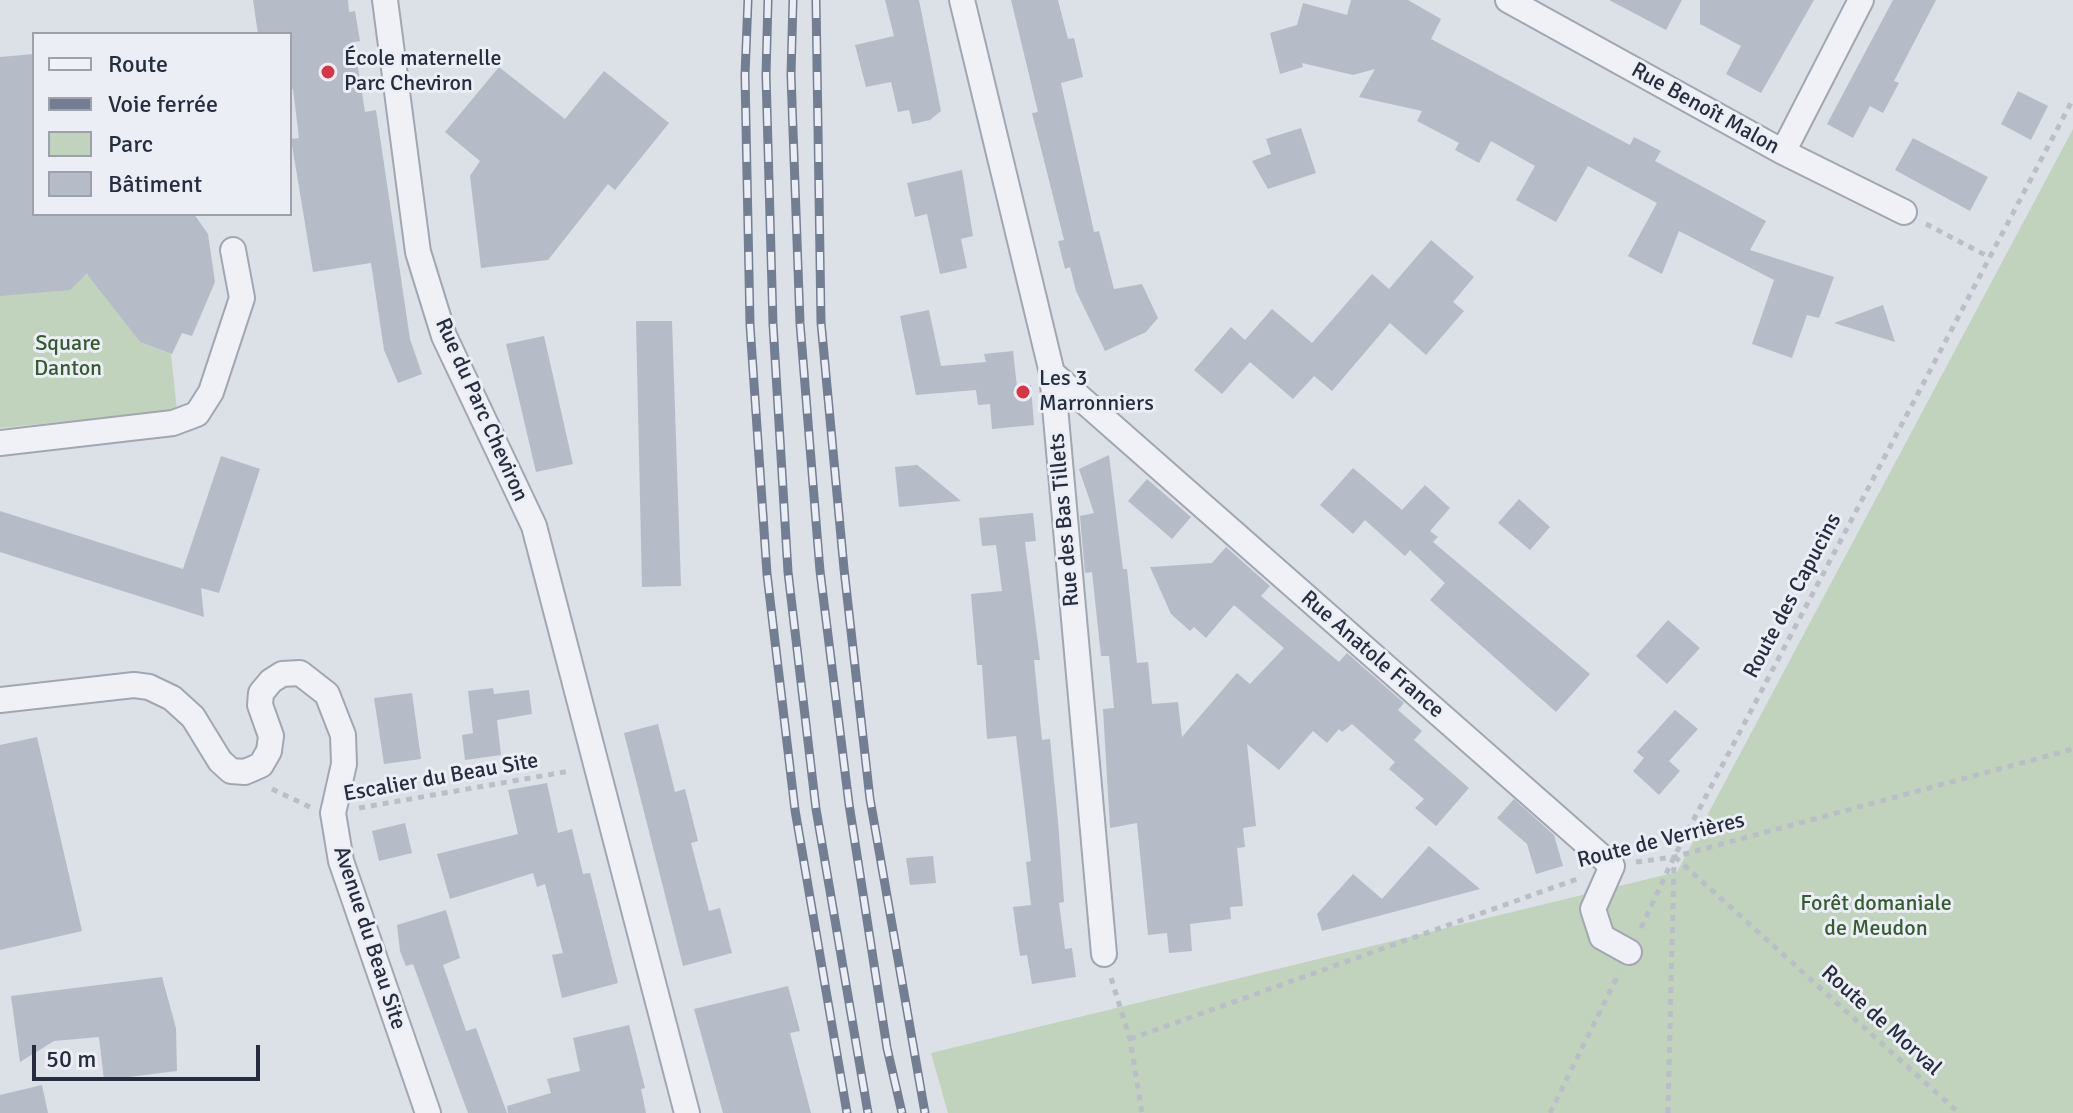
<!DOCTYPE html>
<html>
<head>
<meta charset="utf-8">
<style>
  body { margin:0 }
  #map { position:relative; width:2073px; height:1113px; overflow:hidden; background:#dce0e7; font-family:Signika,sans-serif }
  canvas { display:block }
  .legend { position:absolute; left:32px; top:32px; width:260px; height:184px; box-sizing:border-box; background:#ebeff5; border:2px solid #9ca1ac; margin:0; padding:10px 14px; list-style:none; font-size:24px; color:#252d3f }
  .legend li { display:flex; align-items:center; gap:16px; height:40px }
  .legend b { width:40px; border:2px solid #9ca1ac }
  .scale { position:absolute; left:32px; top:1045px; width:228px; height:36px; box-sizing:border-box; border:4px solid #252d3f; border-top:0; padding-left:10px; font-size:24px; line-height:28px; white-space:nowrap; color:#252d3f; -webkit-text-stroke:6px #ebeff5; paint-order:stroke }
</style>
</head>
<body>
<div id="map">
<canvas width="2073" height="1113"></canvas>
<ul class="legend">
<li><b style="height:10px;background:#eff1f6"></b>Route</li>
<li><b style="height:10px;background:#747e92"></b>Voie ferrée</li>
<li><b style="height:22px;background:#c1d2bd"></b>Parc</li>
<li><b style="height:22px;background:#b6bbc8"></b>Bâtiment</li>
</ul>
<div class="scale">50 m</div>
</div>
<script>
const context = document.querySelector('canvas').getContext('2d');
context.lineJoin = 'round';
function fillPath(path, color) { context.fillStyle = color; context.fill(path, 'evenodd'); }
const toPath = rows => new Path2D(rows.map(r => 'M' + r).join(''));
function trace(path, color, width, dash) { context.strokeStyle = color; context.lineWidth = width; context.lineCap = dash ? 'butt' : 'round'; context.setLineDash(dash || []); context.stroke(path); }
function label(font, color, halo, rows, align = 'center') {
  context.font = font + ' Signika,sans-serif'; context.lineWidth = 6; context.setLineDash([]); context.textBaseline = 'middle'; context.strokeStyle = halo; context.fillStyle = color; for (const [text, x, y, turn = 0] of rows) {
    context.save(); context.translate(x, y); context.rotate((+turn || 0) * Math.PI / 180); context.textAlign = isNaN(turn) ? turn : align; if (halo) context.strokeText(text, 0, 0); context.fillText(text, 0, 0); context.restore();
  }
}
const green = toPath([
  [2073,129,2073,1113,948,1113,931,1053,1677,872],
  [94,270,104,295,140,342,171,354,177,411,0,428,0,296,80,280]
]);
const building = toPath([
  [253,0,348,0,349,12,355,11,360,41,354,42,365,112,376,110,410,339,422,374,398,383,384,350,371,263,313,272,291,139,299,138,293,89,290,90,290,34,258,34],
  [885,0,919,0,941,111,930,120,912,124,909,110,898,112,891,82,866,87,855,45,894,36],
  [1011,0,1058,0,1068,39,1074,38,1083,77,1061,83,1094,232,1099,231,1114,289,1142,284,1158,318,1146,332,1105,351,1076,291,1070,267,1065,269,1058,241,1064,240,1032,113,1038,112],
  [1351,0,1408,0,1441,19,1431,39,1630,145,1634,137,1661,151,1655,161,1766,221,1750,250,1834,277,1819,318,1807,315,1792,358,1752,344,1774,280,1679,231,1662,274,1628,256,1657,203,1588,166,1556,222,1516,200,1535,166,1491,141,1479,163,1455,150,1459,143,1417,121,1422,111,1359,97,1375,69,1353,75,1302,63,1303,67,1280,74,1270,33,1297,25,1303,3,1347,15],
  [1609,0,1682,0,1666,30],
  [1700,0,1814,0,1761,93,1726,74,1741,46,1700,24],
  [1893,0,1936,0,1894,81,1899,83,1883,113,1870,106,1853,138,1827,124],
  [34,54,34,214,194,214,208,234,215,282,192,336,182,333,172,354,140,342,87,274,70,290,0,296,0,57],
  [499,67,565,119,604,71,669,123,615,190,608,184,548,260,481,268,470,176,480,161,445,132],
  [2018,91,2048,106,2031,140,2001,124],
  [1301,128,1316,173,1268,189,1252,161,1271,154,1266,139],
  [1913,138,1988,177,1970,211,1895,170],
  [962,170,973,236,961,239,967,268,940,274,927,214,915,217,907,183],
  [1431,240,1474,277,1453,302,1464,311,1426,355,1390,323,1332,391,1314,376,1293,399,1250,362,1222,394,1194,370,1231,327,1245,340,1272,309,1312,343,1372,274,1389,289],
  [1883,305,1895,342,1834,323],
  [929,310,941,366,986,362,984,354,1013,351,1017,387,1031,385,1034,425,992,429,990,404,978,405,976,390,916,395,900,316],
  [636,321,672,321,681,586,642,587],
  [544,336,573,464,536,472,506,344],
  [1109,455,1123,569,1127,569,1137,663,1148,662,1152,704,1178,702,1182,737,1237,673,1250,684,1284,648,1234,605,1206,638,1194,627,1190,631,1171,614,1150,567,1212,563,1226,547,1270,586,1261,596,1339,662,1347,653,1404,703,1398,710,1422,731,1414,740,1469,788,1436,826,1415,808,1424,799,1389,769,1395,762,1352,724,1342,732,1339,729,1327,743,1313,731,1279,770,1247,744,1256,826,1243,828,1245,847,1237,848,1243,906,1230,907,1231,919,1190,924,1192,951,1169,953,1167,933,1148,935,1137,823,1110,828,1103,709,1114,708,1109,656,1101,656,1092,572,1085,573,1080,516,1094,513,1079,469],
  [221,456,260,469,219,593,201,588,204,617,0,552,0,511,183,569],
  [917,465,925,471,961,501,899,507,895,467],
  [1353,468,1402,510,1425,485,1450,508,1430,531,1438,537,1433,542,1590,674,1556,712,1430,600,1445,583,1410,550,1405,556,1365,520,1353,534,1320,505],
  [1147,479,1191,517,1172,539,1128,501],
  [1519,499,1550,527,1530,550,1498,523],
  [1033,513,1036,541,1025,542,1040,660,1034,660,1042,740,1050,739,1058,821,1064,902,1059,903,1065,949,1072,948,1076,977,1032,984,1027,955,1020,956,1013,907,1031,905,1026,862,1031,861,1016,736,987,739,982,665,977,665,971,594,1002,591,996,545,982,546,979,518],
  [1668,620,1700,648,1667,684,1636,656],
  [493,688,494,694,529,690,532,714,497,720,501,755,465,760,462,735,473,733,468,691],
  [412,693,421,759,384,764,374,698],
  [1675,710,1698,729,1669,761,1680,771,1659,795,1633,771,1644,758,1637,752],
  [658,724,675,792,685,789,698,841,691,843,709,911,720,908,732,953,683,966,624,733],
  [37,737,82,931,0,950,0,745],
  [547,783,558,833,572,829,583,874,590,873,618,983,562,998,552,955,563,953,545,884,537,887,533,873,450,899,437,854,518,834,508,790],
  [1514,799,1554,835,1563,866,1536,874,1527,844,1497,818],
  [405,823,412,853,379,861,372,831],
  [1429,846,1480,889,1322,931,1317,914,1353,874,1382,899],
  [933,856,936,883,910,885,906,858],
  [446,910,460,958,443,965,466,1031,476,1028,507,1113,468,1113,413,964,406,966,400,951,397,925],
  [162,977,176,1028,177,1071,104,1080,99,1037,54,1041,20,1062,11,996],
  [788,986,800,1031,790,1033,811,1113,723,1113,694,1009],
  [629,1025,645,1088,641,1089,646,1113,508,1113,507,1106,551,1093,547,1079,580,1071,573,1038],
  [42,1085,48,1113,0,1113,0,1095]
]);
const path = toPath([
  [1926,224,1989,257],
  [272,789,310,807],
  [359,808,570,771],
  [1675,857,1959,1113],
  [1636,862,1674,857,2073,749],
  [1641,928,1674,857,2073,99],
  [1111,978,1130,1039,1142,1113],
  [1130,1039,1577,879],
  [1550,1113,1619,973],
  [1668,1113,1674,862]
]);
const street = toPath([
  [385,0,418,252,444,336,534,526,687,1113],
  [962,0,1052,373,1104,954],
  [1508,0,1783,152,1904,212],
  [1783,152,1861,0],
  [1052,373,1612,866,1593,909,1602,937,1629,952],
  [0,443,173,423,197,414,211,392,242,298,233,250],
  [0,700,134,685,149,687,172,698,193,717,220,761,231,771,245,772,261,765,269,751,271,736,260,705,261,693,271,681,282,674,300,673,327,694,343,735,344,764,333,813,341,861,428,1113]
]);
const rail = toPath([
  [748,0,745,75,750,325,767,574,795,810,847,1113],
  [768,0,766,75,773,324,788,572,816,809,868,1113],
  [793,0,791,75,800,323,820,571,849,804,887,1048,902,1113],
  [816,0,821,322,844,569,870,799,925,1113]
]);
const markers = [
  [328,72,8,"#d73645"],
  [1023,392,8,"#d73645"]
];
const poiNames = [
  ["École maternelle",344,59],
  ["Parc Cheviron",344,84],
  ["Les 3",1039,379],
  ["Marronniers",1039,404]
];
const streetNames = [
  ["Rue Benoît Malon",1705,109,29],
  ["Rue du Parc Cheviron",481,410,66],
  ["Rue des Bas Tillets",1065,520,-95],
  ["Route des Capucins",1793,596,-62],
  ["Rue Anatole France",1372,655,41],
  ["Escalier du Beau Site",441,778,-10],
  ["Route de Verrières",1661,841,-14],
  ["Avenue du Beau Site",369,938,72],
  ["Route de Morval",1881,1021,42]
];
const parkNames = [
  ["Square",68,344],
  ["Danton",68,369],
  ["Forêt domaniale",1876,904],
  ["de Meudon",1876,929]
];
fillPath(green, '#c1d2bd');
fillPath(building, '#b6bbc8');
trace(street, '#a1a7b1', 28);
trace(path, '#babec6', 5, [6, 6]);
trace(street, '#eff1f6', 24);
trace(rail, '#747e92', 9);
trace(rail, '#ebeff5', 6, [18]);
for (const [x, y, r, color] of markers) { const dot = new Path2D(); dot.arc(x, y, r, 0, 2 * Math.PI); context.fillStyle = color; context.fill(dot); trace(dot, '#ebeff5', 3); }
label('22px', '#252d3f', '#ebeff5', poiNames, 'left');
label('22px', '#252d3f', '#ebeff5', streetNames);
label('22px', '#375b31', '#ebeff5', parkNames);
</script>
</body>
</html>
